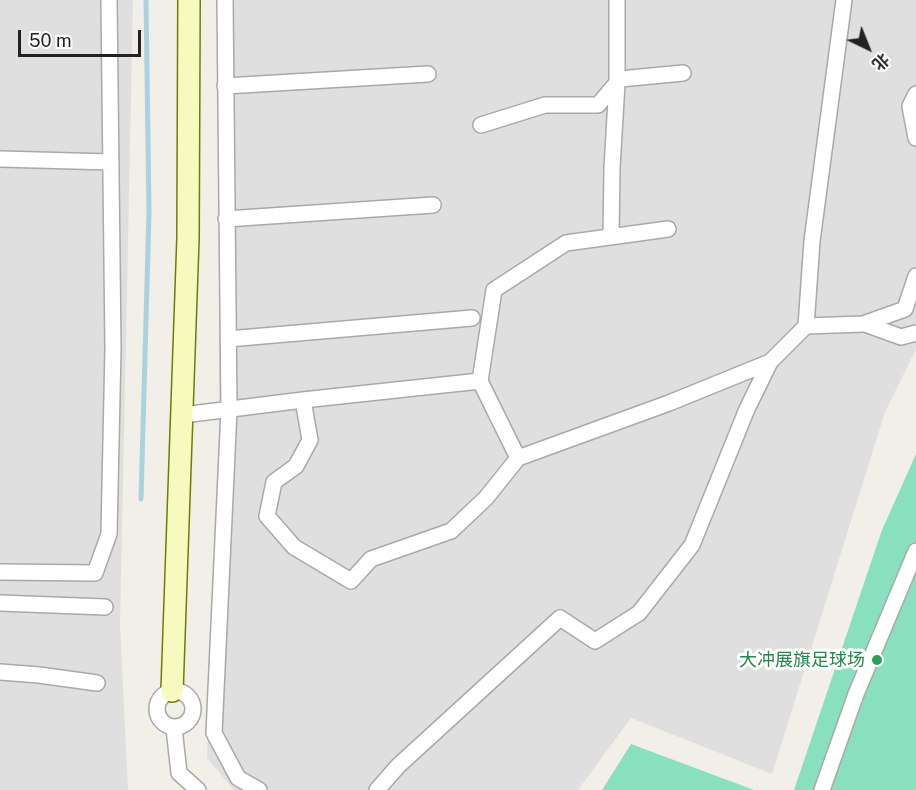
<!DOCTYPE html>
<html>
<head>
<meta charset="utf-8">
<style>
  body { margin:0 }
  #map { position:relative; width:916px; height:790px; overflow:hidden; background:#f2efe9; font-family:"Public Sans","Noto Sans SC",sans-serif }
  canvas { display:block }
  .north { position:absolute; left:838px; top:18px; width:60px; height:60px; -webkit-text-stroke:4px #fff; paint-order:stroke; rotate:137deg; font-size:16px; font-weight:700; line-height:24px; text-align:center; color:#222 }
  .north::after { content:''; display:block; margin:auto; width:21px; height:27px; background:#222; clip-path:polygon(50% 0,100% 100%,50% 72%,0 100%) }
  .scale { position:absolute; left:18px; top:30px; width:123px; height:27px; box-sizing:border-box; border:3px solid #222; border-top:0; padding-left:8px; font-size:18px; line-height:21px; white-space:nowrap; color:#222; -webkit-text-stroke:4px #fff; paint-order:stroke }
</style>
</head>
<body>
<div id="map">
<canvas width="916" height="790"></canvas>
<div class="north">北</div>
<div class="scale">50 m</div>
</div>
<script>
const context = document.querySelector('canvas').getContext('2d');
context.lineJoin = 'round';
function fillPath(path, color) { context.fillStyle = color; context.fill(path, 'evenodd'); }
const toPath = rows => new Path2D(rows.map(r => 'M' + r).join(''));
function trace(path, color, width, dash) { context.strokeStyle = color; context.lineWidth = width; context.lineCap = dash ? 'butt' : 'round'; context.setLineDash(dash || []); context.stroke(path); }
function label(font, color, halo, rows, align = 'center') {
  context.font = font + ' "Public Sans","Noto Sans SC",sans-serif'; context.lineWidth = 6; context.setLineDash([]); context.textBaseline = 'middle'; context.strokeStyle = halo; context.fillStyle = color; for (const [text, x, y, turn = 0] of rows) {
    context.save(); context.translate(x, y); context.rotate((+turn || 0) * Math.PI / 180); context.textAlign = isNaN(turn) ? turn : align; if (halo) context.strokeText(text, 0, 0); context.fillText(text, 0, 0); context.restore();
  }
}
const residential = toPath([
  [0,0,133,0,120,624,128,790,0,790],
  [219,0,916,0,916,349,885,412,772,774,631,718,578,790,234,790,207,758,219,431]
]);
const pitch = toPath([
  [916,454,916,790,794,790,882,530],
  [631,744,754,790,602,790]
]);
const stream = toPath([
  [141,499,149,212,146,0]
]);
const street = toPath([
  [225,0,229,410,214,733,238,778,259,790],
  [225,86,428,74],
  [916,94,910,106,916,138],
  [481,125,545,105,598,105,620,79,683,73],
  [0,159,111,162],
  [226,219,433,205],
  [611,237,612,168,617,83,617,0],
  [865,324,901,337,916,333],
  [806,326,863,324,905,309,916,276],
  [228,339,472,318],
  [480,381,494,290,566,243,668,229],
  [183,415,303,400,480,381,518,458,486,498,451,531,371,559,351,581,294,547,267,516,274,482,296,466,310,440,303,400],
  [518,458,669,403,770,362],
  [0,572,95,573,109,534,113,348,109,0],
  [0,603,105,607],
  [0,672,39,675,97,683],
  '157 709a18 18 0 1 1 36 0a18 18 0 1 1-36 0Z',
  [174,728,179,773,198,790],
  [377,790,398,766,560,618,595,641,639,613,692,545,747,409,770,362,806,326,812,241,844,0],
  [822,790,856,694,916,551]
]);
const secondary = toPath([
  [172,691,188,238,189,0]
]);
const markers = [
  [877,660,6,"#2e9e5b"]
];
const leisureNames = [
  ["大冲展旗足球场",865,660]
];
fillPath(residential, '#e0dfdf');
fillPath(pitch, '#88e0be');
trace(stream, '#aad3df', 5);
trace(street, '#a9a9a9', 18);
trace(secondary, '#707d05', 24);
trace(street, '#fff', 15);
trace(secondary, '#f7fabf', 21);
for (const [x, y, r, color] of markers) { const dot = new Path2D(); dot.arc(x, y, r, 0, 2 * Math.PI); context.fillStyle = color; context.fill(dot); trace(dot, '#fff', 2); }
label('18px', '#27864d', '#fff', leisureNames, 'right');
</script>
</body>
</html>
